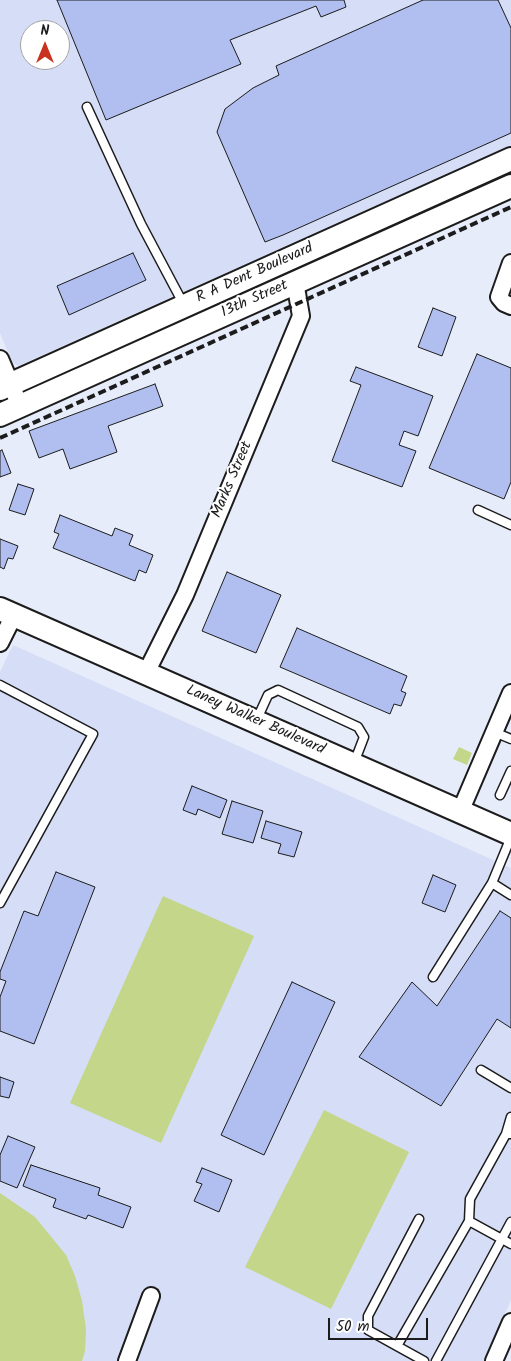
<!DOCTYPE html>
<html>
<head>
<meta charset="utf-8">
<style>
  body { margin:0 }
  #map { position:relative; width:511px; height:1361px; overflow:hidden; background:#e7ecfa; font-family:Kalam,sans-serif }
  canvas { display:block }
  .north { position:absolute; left:20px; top:20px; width:50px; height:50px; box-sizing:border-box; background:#fff; border:1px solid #a4a4a4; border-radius:50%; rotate:0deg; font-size:14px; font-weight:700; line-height:20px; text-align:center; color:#1c1c1c }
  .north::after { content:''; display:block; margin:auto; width:18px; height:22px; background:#c8321e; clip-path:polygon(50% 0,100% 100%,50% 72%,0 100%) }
  .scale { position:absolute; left:328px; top:1318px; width:100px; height:22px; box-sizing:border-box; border:2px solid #1c1c1c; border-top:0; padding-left:6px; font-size:15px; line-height:18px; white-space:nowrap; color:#1c1c1c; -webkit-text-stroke:4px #fff; paint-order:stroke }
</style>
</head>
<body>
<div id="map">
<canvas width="511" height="1361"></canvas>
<div class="north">N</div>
<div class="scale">50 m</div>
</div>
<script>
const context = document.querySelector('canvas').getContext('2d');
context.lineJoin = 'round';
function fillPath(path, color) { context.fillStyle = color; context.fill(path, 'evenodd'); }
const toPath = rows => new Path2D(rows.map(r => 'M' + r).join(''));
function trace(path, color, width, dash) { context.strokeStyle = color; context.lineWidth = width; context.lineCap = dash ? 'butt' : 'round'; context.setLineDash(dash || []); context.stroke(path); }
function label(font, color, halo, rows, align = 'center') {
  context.font = font + ' Kalam,sans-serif'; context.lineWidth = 4; context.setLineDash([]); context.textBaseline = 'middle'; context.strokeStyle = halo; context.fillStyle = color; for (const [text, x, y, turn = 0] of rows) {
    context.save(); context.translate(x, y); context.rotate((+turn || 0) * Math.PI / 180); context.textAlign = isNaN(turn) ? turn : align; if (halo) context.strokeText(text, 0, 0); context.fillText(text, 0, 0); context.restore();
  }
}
const built = toPath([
  [0,0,511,0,511,145,18,366,12,362,0,333],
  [30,30,60,30,60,60,30,60],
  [13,645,511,868,511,1300,484,1361,0,1361,0,672]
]);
const green = toPath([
  [459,747,472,753,467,765,453,759],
  [163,896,254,936,161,1143,70,1103],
  [324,1110,409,1152,331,1309,245,1267],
  [0,1193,35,1217,66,1255,75,1276,82,1301,86,1329,85,1351,82,1361,0,1361]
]);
const building = toPath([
  [57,0,344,0,346,7,321,17,316,6,230,40,241,64,106,120,57,0],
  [423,0,498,0,511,28,511,133,283,235,265,242,217,132,225,109,253,88,279,75,276,66,423,0],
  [133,253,146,280,69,315,57,286,133,253],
  [433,308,456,317,442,356,418,347,433,308],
  [477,354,511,368,511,482,504,499,429,468,477,354],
  [356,367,433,396,418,436,404,431,399,445,416,451,402,487,332,461,361,385,350,381,356,367],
  [155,384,163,406,108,426,117,452,70,469,63,449,39,458,29,431,155,384],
  [2,450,11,473,0,477,0,451,2,450],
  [18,484,34,489,25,515,9,510,18,484],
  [60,515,112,536,115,528,133,535,129,545,153,555,146,573,139,570,135,581,53,548,59,534,54,532,60,515],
  [0,539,18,546,13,559,8,558,4,569,0,567,0,539],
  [227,572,281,595,256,653,202,631,227,572],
  [297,628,407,676,401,691,406,693,401,706,394,704,390,714,280,667,297,628],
  [192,786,227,800,220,818,198,809,196,815,183,810,192,786],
  [232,801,263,811,253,843,222,834,232,801],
  [266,821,302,832,294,857,278,853,281,844,261,838,266,821],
  [56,872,95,887,34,1044,0,1031,0,997,6,981,0,979,0,972,24,911,38,916,56,872],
  [433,875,456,885,445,912,422,903,433,875],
  [500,911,511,918,511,1028,497,1019,441,1106,359,1057,412,982,437,1006,500,911],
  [292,982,335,1002,264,1155,221,1135,292,982],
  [0,1077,14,1082,9,1098,0,1096,0,1077],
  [8,1136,35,1147,17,1188,0,1181,0,1155,8,1136],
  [31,1165,100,1188,98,1195,131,1207,123,1228,88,1215,86,1219,53,1207,56,1199,23,1186,31,1165],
  [202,1168,232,1180,219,1212,194,1201,202,1184,196,1182,202,1168]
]);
const lane = toPath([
  [87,107,141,224,184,305],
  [478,510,511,525],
  [0,685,93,734,0,903],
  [257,719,268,695,278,690,358,727,364,737,354,763],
  [494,732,511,739],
  [500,795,511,771],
  [492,883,511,895],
  [433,977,492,883,511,837],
  [481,1070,511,1088],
  [506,1134,511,1117],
  [511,1134,506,1134,470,1199,469,1221,511,1244],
  [419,1219,368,1316,368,1330,424,1361],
  [397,1346,469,1221],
  [436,1361,511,1222]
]);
const street = toPath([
  [511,263,499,297,504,303,511,306],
  [0,359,20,406],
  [0,643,14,615],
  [146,673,185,595,301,316,295,282],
  [460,812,511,693],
  [127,1361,151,1296],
  [494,1361,511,1322]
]);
const secondary = toPath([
  [0,389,511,159],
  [0,415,511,186],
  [0,609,511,834]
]);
const rail = toPath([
  [0,438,511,207]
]);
const streetNames = [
  ["R A Dent Boulevard",255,274,-24],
  ["13th Street",255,300,-24],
  ["Marks Street",233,480,-67],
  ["Laney Walker Boulevard",255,721,24]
];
fillPath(built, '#d6def7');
fillPath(green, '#c4d68a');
fillPath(building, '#b0bfef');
trace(building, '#1c1c1c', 1);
trace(lane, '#1c1c1c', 11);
trace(street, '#1c1c1c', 20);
trace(secondary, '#1c1c1c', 26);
trace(lane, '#fff', 8);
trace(street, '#fff', 16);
trace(secondary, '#fff', 22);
trace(rail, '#1c1c1c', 4, [8, 4]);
label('15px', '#1c1c1c', '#fff', streetNames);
</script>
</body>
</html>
